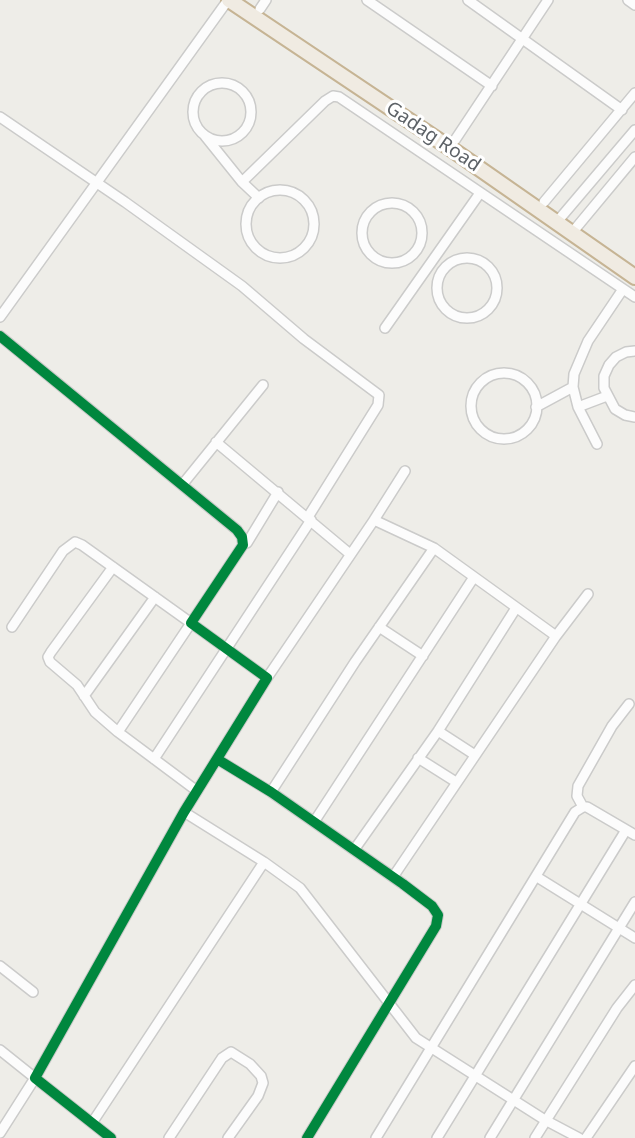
<!DOCTYPE html>
<html>
<head>
<meta charset="utf-8">
<style>
  body { margin:0 }
  canvas { display:block; background:#eeede8 }
</style>
</head>
<body>
<canvas width="635" height="1138"></canvas>
<script>
const context = document.querySelector('canvas').getContext('2d');
context.lineJoin = 'round';
const toPath = rows => new Path2D(rows.map(r => 'M' + r).join(''));
function trace(path, color, width, dash) { context.strokeStyle = color; context.lineWidth = width; context.lineCap = dash ? 'butt' : 'round'; context.setLineDash(dash || []); context.stroke(path); }
function label(font, color, halo, rows, align = 'center') {
  context.font = font + ' "Noto Sans",sans-serif'; context.lineWidth = 6; context.setLineDash([]); context.textBaseline = 'middle'; context.strokeStyle = halo; context.fillStyle = color; for (const [text, x, y, turn = 0] of rows) {
    context.save(); context.translate(x, y); context.rotate((+turn || 0) * Math.PI / 180); context.textAlign = isNaN(turn) ? turn : align; if (halo) context.strokeText(text, 0, 0); context.fillText(text, 0, 0); context.restore();
  }
}
const minor = toPath([
  [367,0,492,86],
  [468,0,622,110],
  [628,0,635,5],
  [260,9,266,0],
  '193 112a29 29 0 1 1 58 0a29 29 0 1 1-58 0Z',
  [0,117,125,202,242,286,304,339,379,395,378,405,308,517,311,520,154,759],
  [205,136,242,182,259,198],
  [455,140,548,0],
  [242,182,325,101,333,96,339,97,635,297],
  '246 224a34 34 0 1 1 68 0a34 34 0 1 1-68 0Z',
  [544,202,635,93],
  '362 233a30 30 0 1 1 60 0a30 30 0 1 1-60 0Z',
  [556,223,635,130],
  [571,234,635,157],
  '437 288a30 30 0 1 1 60 0a30 30 0 1 1-60 0Z',
  [0,317,228,0],
  [385,328,480,193],
  [0,336,237,530,242,537,243,545,191,623,267,678,184,812,35,1078,111,1138],
  [635,351,626,352,616,357,609,365,604,376,604,388,615,409,625,415,635,417],
  '471 406a33 33 0 1 1 66 0a33 33 0 1 1-66 0Z',
  [536,407,573,387],
  [578,407,607,396],
  [216,442,350,554],
  [597,444,578,407,573,387,574,374,588,341,623,289],
  [182,485,263,385],
  [374,520,405,471],
  [247,543,278,492],
  [113,567,51,652,48,657,50,662,77,685,95,712,118,732,197,791],
  [12,627,63,551,75,542,82,545,191,623,118,732],
  [379,627,423,656],
  [267,678,374,520,434,548,556,636],
  [84,696,155,597],
  [438,731,475,755],
  [418,758,456,782],
  [217,759,271,792,403,884,432,906,438,915,436,926,307,1138],
  [271,792,355,662,434,548],
  [583,807,577,796,578,786,612,726,629,704],
  [184,812,264,862,300,888,416,1038,545,1120,579,1138],
  [314,822,474,577],
  [354,850,438,731,516,608],
  [393,877,556,636,588,594],
  [537,877,635,938],
  [0,966,33,992],
  [0,1050,35,1078,0,1133],
  [92,1123,264,862],
  [169,1138,222,1058,231,1052,250,1064,261,1076,263,1083,258,1096,228,1138],
  [376,1138,575,812,583,807,587,807,635,835],
  [437,1138,626,830],
  [490,1138,635,902],
  [535,1138,617,1008,635,985],
  [586,1138,635,1066]
]);
const highway = toPath([
  [229,0,450,148,635,277]
]);
const cycleway = toPath([
  [0,336,237,530,242,537,243,545,191,623,267,678,184,812,35,1078,111,1138],
  [217,759,271,792,403,884,432,906,438,915,436,926,307,1138]
]);
const streetNames = [
  ["Gadag Road",433,137,34]
];
trace(minor, '#cbcbca', 12);
trace(highway, '#c6b494', 18);
trace(minor, '#fcfcfc', 9);
trace(highway, '#f0ebe2', 14);
trace(cycleway, '#00873e', 10);
label('19px', '#5d6267', '#fff', streetNames);
</script>
</body>
</html>
